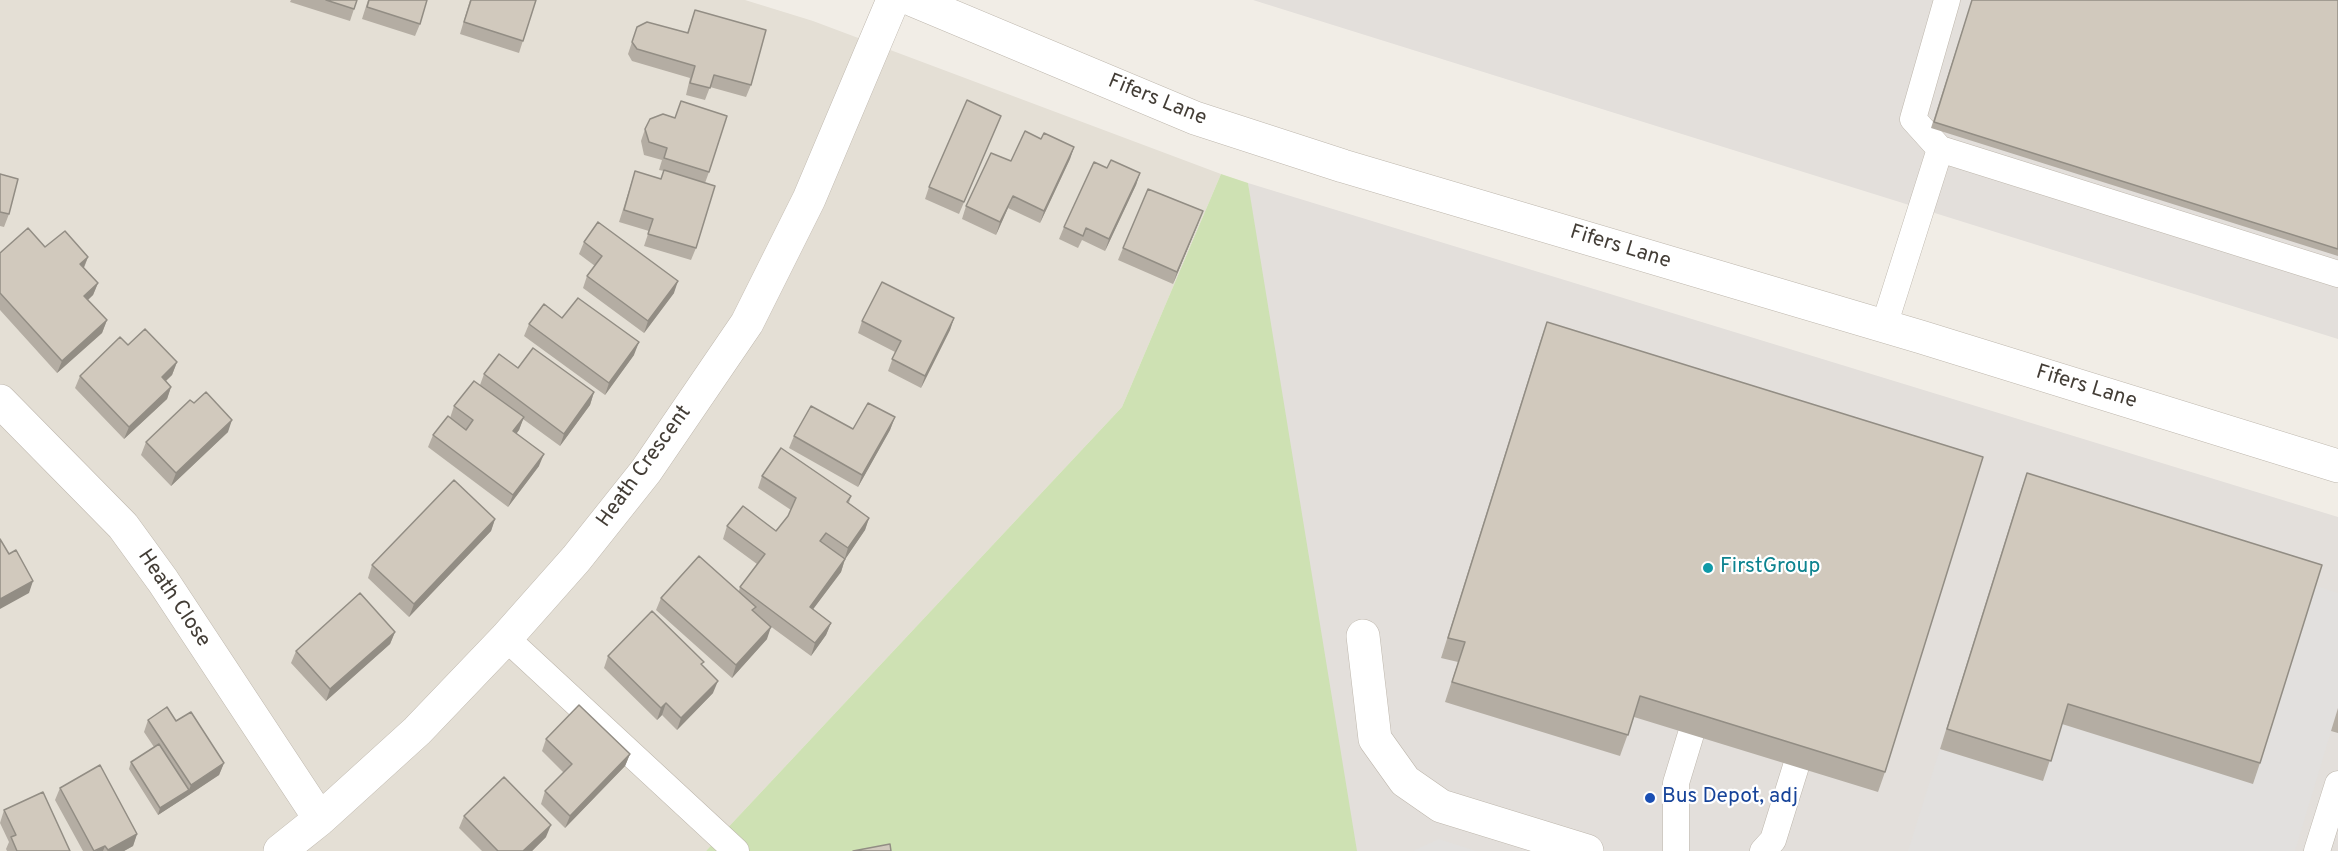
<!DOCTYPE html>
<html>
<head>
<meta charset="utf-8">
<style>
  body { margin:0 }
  canvas { display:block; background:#f1ede6 }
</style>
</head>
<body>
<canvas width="2338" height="851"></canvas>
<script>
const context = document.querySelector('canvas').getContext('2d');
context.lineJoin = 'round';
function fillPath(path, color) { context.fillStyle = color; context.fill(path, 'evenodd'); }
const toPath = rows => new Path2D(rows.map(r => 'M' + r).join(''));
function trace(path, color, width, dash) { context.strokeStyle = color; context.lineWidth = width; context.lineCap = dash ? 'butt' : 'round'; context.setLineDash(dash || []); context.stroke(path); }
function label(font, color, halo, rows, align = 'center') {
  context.font = font + ' Overpass,sans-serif'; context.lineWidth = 4.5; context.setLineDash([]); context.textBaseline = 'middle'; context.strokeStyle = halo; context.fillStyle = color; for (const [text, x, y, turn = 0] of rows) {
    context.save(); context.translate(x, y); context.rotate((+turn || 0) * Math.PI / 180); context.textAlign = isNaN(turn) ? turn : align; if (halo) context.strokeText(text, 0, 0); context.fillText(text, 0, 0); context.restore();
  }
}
const residential = toPath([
  [0,0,745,0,813,21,1221,174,1122,407,706,851,0,851]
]);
const industrial = toPath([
  [1253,0,2338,0,2338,339],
  [1248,183,2338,517,2338,851,1337,851]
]);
const green = toPath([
  [1221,174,1248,183,1357,851,706,851,1122,407]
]);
const parking = toPath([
  [2314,585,2338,593,2338,708,2295,851,1908,851,1940,749,2043,781,2061,724],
  [1439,839,1476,851,1413,851]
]);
const service = toPath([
  [1947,0,1913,119,1940,149,2338,274],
  [1884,326,1940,149],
  [506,638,736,851],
  [1676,851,1676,783,1701,701],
  [1763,851,1773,840,1806,734],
  [2317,851,2338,784]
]);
const minor = toPath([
  [0,401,123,526,163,581,320,819],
  [1363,636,1375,739,1405,781,1441,806,1587,851],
  [280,851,320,819,417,731,506,638,576,559,646,471,747,323,809,199,893,0]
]);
const tertiary = toPath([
  [913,0,1195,118,1343,166,1921,337,2338,466]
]);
const wall = toPath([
  [291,0,357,0,350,21,290,2],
  [368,0,420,24,415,36,362,19],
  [470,0,536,0,519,53,460,34],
  [1972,0,2338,0,2338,256,1931,128],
  [695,10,751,85,746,97,710,87,705,100,686,95,690,78,632,61,628,54,637,27,687,33],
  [681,101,709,172,705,183,696,248,691,260,644,246,649,231,619,222,635,171,661,179,664,171,659,170,662,160,644,155,641,141,645,129,675,118],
  [1001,116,959,214,925,199,929,187],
  [1041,139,1074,147,1070,159,1040,223,1008,208,996,235,962,219,966,206,1011,161],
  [1107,168,1140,173,1136,185,1105,251,1082,240,1078,248,1059,239,1064,227],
  [0,174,9,214,4,227,0,226],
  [1198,224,1173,284,1118,260,1123,248],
  [584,242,674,293,644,333,583,288,587,276,595,266,579,254],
  [45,247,88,257,84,268,98,283,93,295,88,300,107,320,102,333,57,373,0,310,0,253],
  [954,318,950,330,921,388,888,371,895,352,858,333,862,321],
  [1547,322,1885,772,1878,792,1634,717,1620,756,1445,702,1458,662,1441,658,1540,342],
  [529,324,634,355,605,395,524,336],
  [128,345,177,362,172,375,166,381,171,387,167,399,124,439,75,388,80,376],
  [518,368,594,392,590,405,560,446,523,419,519,430,516,434,539,466,508,507,428,447,433,435,450,418,454,406,480,385,484,374],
  [895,417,890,430,858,487,789,448,794,436,853,429],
  [228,432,171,486,141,455,146,442],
  [2027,473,2260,763,2253,784,2062,724,2043,781,1940,749,2020,493],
  [762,476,851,496,849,503,869,518,865,530,845,559,841,572,813,609,831,623,826,635,811,656,766,623,767,639,732,678,656,610,661,598,739,591,740,587,757,564,723,539,727,526,776,531,788,516,791,510,758,488],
  [495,519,491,531,409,617,368,578,372,565],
  [395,632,390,644,326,701,291,663,296,651],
  [608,656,703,666,713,693,677,730,662,715,657,720,604,668],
  [2338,708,2338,733,2331,731],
  [148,720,176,721,224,763,219,775,158,815,129,769,131,762,154,747,144,732],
  [546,739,630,754,625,766,565,828,541,804,545,791,564,773,542,751],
  [60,788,137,834,133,846,124,851,83,851,55,800],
  [4,810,70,851,7,851,6,849,9,842,0,823],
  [464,816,546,837,532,851,482,851,459,828]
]);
const shadedWall = toPath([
  [1074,147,1070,159,1040,223,1044,211],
  [1140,173,1136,185,1105,251,1109,239],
  [1013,196,1008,208,996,235,1000,222],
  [1203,211,1198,224,1173,284,1177,272],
  [88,257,83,269,80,264],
  [678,281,674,293,644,333,648,321],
  [98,283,93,295,79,308,84,296],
  [954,318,950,330,921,388,925,376],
  [107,320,102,333,57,373,62,361],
  [639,342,634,355,605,395,609,383],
  [177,362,172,375,157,389,162,377],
  [171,387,167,399,124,439,129,427],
  [594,392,590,405,560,446,564,434],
  [524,417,519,430,509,444,513,431],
  [895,417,890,430,858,487,862,475],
  [232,420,228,432,171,486,176,473],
  [544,454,539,466,508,507,513,495],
  [869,518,865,530,844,561,848,548],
  [495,519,491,531,409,617,414,604],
  [845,559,841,572,805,620,810,607],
  [33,581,29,593,0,609,0,599],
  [831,623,826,635,811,656,815,643],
  [771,627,767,639,732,678,736,665],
  [395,632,390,644,326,701,330,689],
  [718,681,713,693,677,730,681,718],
  [666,703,662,715,657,720,661,708],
  [630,754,625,766,565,828,570,816],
  [224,763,219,775,186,797,191,785],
  [189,790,186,797,158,815,160,808],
  [551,825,546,837,532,851,523,851],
  [137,834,133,846,124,851,107,851],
  [105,846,103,851,95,851]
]);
const building = toPath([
  [326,0,357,0,354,9,326,0],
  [369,0,427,0,420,24,367,7,369,0],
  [471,0,536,0,523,41,464,22,471,0],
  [1972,0,2338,0,2338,249,1934,122,1972,0],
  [695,10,766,30,751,85,714,75,710,88,690,83,695,66,637,49,632,42,637,27,647,22,688,33,695,10],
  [967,100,1001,116,964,202,929,187,967,100],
  [681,101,727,116,709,172,664,158,667,148,649,142,645,129,650,119,663,114,675,118,681,101],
  [1025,131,1041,139,1044,133,1074,147,1044,211,1013,196,1000,222,966,206,991,153,1011,161,1025,131],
  [1111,160,1140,173,1109,239,1086,228,1083,236,1064,227,1094,162,1107,168,1111,160],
  [664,170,715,186,696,248,648,234,653,219,624,210,635,171,661,179,664,170],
  [0,174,18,179,9,214,0,212,0,174],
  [1148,189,1203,211,1177,272,1123,248,1148,189],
  [598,222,678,281,648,321,587,276,602,256,584,242,598,222],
  [28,228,45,247,65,231,88,257,80,264,98,283,84,296,107,320,62,361,0,293,0,253,28,228],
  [882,282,954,318,925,376,892,359,901,341,862,321,882,282],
  [578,298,639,342,609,383,529,324,544,304,562,318,578,298],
  [1547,322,1983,457,1885,772,1640,696,1628,735,1452,682,1465,642,1448,638,1547,322],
  [145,329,177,362,162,377,171,387,129,427,80,376,120,337,128,345,145,329],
  [533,348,594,392,564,434,484,374,499,354,518,368,533,348],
  [474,381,524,417,513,431,544,454,513,495,433,435,448,416,466,430,473,420,454,406,474,381],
  [206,392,232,420,176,473,146,442,190,400,194,403,206,392],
  [868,403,895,417,862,475,794,436,811,406,853,429,868,403],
  [781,448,851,496,847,502,869,518,848,548,826,533,820,541,845,559,810,607,831,623,815,643,740,587,765,554,727,526,743,506,776,531,788,516,796,498,762,476,781,448],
  [2027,473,2322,565,2260,763,2068,704,2051,761,1947,729,2027,473],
  [454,480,495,519,414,604,372,565,454,480],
  [0,539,9,554,16,550,33,581,0,599,0,539],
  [699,556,756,607,752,610,771,627,736,665,661,598,699,556],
  [360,593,395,632,330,689,296,651,360,593],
  [652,611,704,662,701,664,718,681,681,718,666,703,661,708,608,656,652,611],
  [579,705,630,754,570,816,545,791,572,764,546,739,579,705],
  [167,707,176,721,191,712,224,763,191,785,148,720,167,707],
  [159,744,189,790,160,808,131,762,159,744],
  [100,765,137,834,108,850,105,846,94,851,60,788,100,765],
  [504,777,551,825,523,851,498,851,464,816,504,777],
  [43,792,70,851,17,851,11,837,16,835,4,810,43,792],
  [890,844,891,851,853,851,890,844]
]);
const markers = [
  [1708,568,6,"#0f9aa8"],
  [1650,798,6,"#1a4fb4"]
];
const streetNames = [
  ["Fifers Lane",1157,101,22],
  ["Fifers Lane",1620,248,17],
  ["Fifers Lane",2086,388,17],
  ["Heath Crescent",645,467,-54],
  ["Heath Close",173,599,56]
];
const cultureNames = [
  ["FirstGroup",1720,568]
];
const transitNames = [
  ["Bus Depot, adj",1662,798]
];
fillPath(residential, '#e4dfd5');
fillPath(industrial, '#e3dfdb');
fillPath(green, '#cee1b3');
fillPath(parking, '#e2e0de');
trace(service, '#beb7ad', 27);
trace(minor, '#beb7ad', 34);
trace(tertiary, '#beb7ad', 34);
trace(service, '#fff', 26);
trace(minor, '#fff', 33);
trace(tertiary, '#fff', 33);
fillPath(wall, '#b4ada3');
fillPath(shadedWall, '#928d84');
fillPath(building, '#d1c9bd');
trace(building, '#928d84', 1.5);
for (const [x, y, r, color] of markers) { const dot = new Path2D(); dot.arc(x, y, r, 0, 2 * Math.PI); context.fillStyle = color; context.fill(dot); trace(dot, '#fff', 2); }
label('21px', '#433d36', '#fff', streetNames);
label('21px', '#0d838f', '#fff', cultureNames, 'left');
label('21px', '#164399', '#fff', transitNames, 'left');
</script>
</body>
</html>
